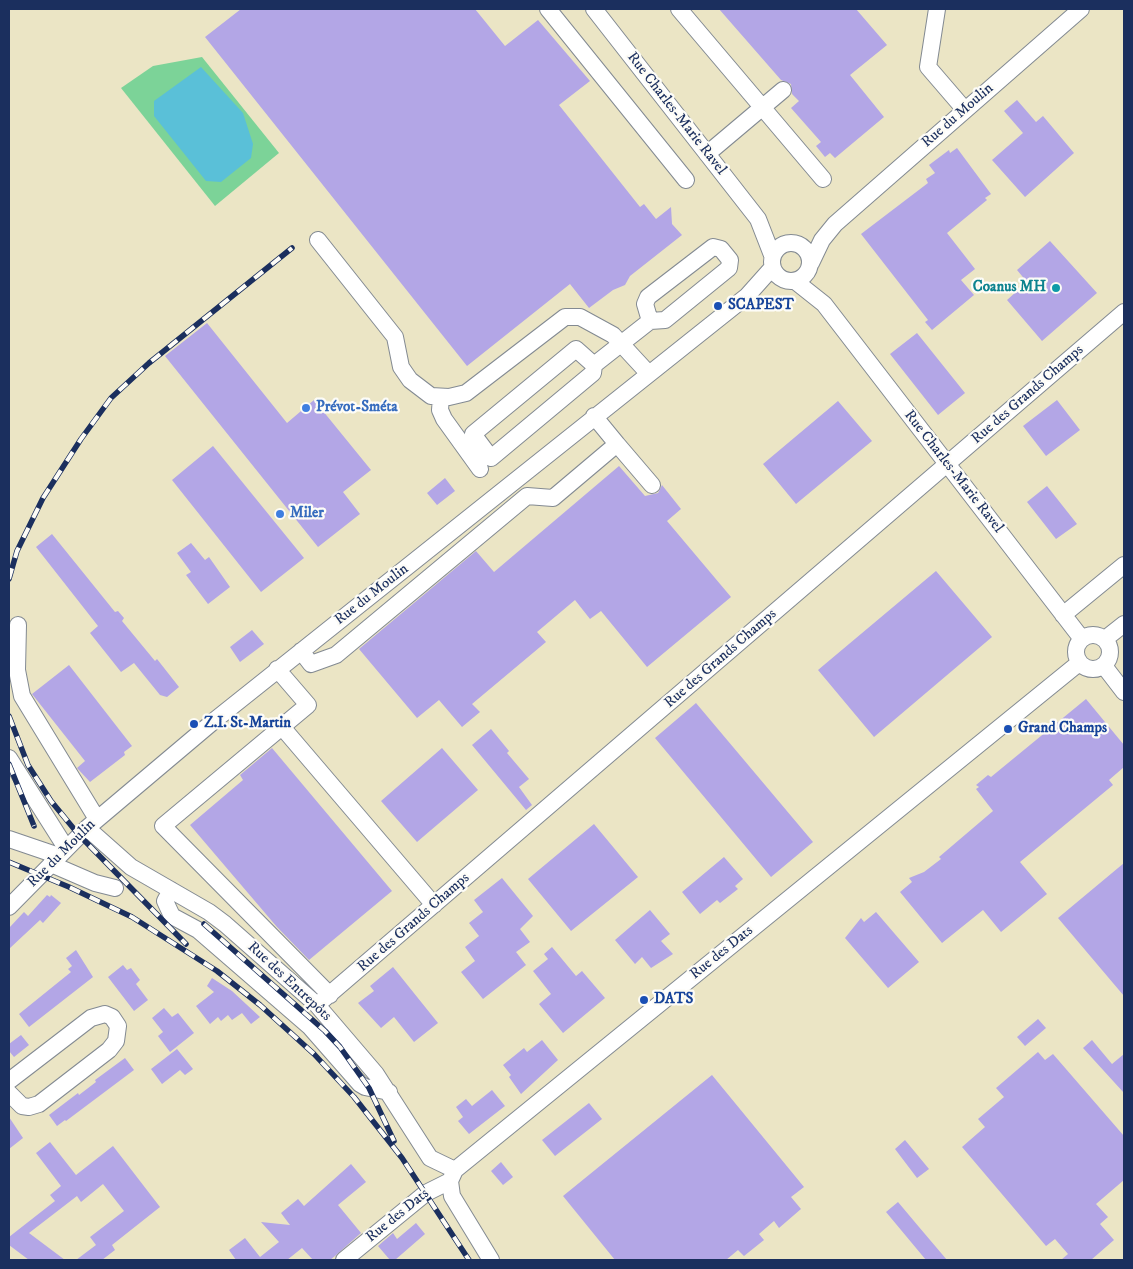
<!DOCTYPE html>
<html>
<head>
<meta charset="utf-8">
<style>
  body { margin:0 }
  #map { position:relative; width:1133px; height:1269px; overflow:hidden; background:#ebe5c5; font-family:"IM FELL DW Pica",serif }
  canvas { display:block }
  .frame { position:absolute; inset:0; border:10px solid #1b2f5e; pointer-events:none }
</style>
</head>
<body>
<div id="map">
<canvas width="1133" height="1269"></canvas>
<div class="frame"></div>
</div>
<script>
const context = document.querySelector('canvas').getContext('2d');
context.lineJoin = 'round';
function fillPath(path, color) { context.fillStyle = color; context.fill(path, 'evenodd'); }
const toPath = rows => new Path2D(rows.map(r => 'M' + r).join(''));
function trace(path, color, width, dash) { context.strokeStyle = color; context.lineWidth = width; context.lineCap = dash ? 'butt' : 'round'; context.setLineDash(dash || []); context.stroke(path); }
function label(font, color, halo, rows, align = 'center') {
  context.font = font + ' "IM FELL DW Pica",serif'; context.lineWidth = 4.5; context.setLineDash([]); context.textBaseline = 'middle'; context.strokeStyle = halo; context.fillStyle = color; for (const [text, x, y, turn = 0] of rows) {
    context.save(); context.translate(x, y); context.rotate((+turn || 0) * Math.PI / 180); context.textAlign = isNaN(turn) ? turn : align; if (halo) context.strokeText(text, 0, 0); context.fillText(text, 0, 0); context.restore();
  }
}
const green = toPath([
  [202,57,279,153,215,206,121,88,153,66]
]);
const water = toPath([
  [201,67,243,113,253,144,251,158,221,182,206,181,154,116,154,101]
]);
const building = toPath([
  [241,9,475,9,505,46,538,20,590,81,559,105,640,207,644,204,656,219,671,207,672,224,682,235,630,276,625,285,613,290,589,308,570,284,467,366,205,37],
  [719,9,856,9,887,45,850,75,884,117,835,158,830,153,825,157,816,146,821,142,791,108,799,101,792,94,791,84,781,80],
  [1017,100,1036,122,1043,116,1074,153,1025,197,992,160,1023,133,1004,111],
  [957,148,991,194,985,198,987,200,947,233,975,269,961,280,974,295,932,330,925,322,928,320,861,234,928,183,926,179,935,173,929,165,949,150,950,153],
  [1050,241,1097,293,1042,341,1007,300,1027,282,1017,270],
  [207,323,287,423,314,400,371,470,343,492,360,514,318,547,165,356],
  [917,333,965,393,938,415,890,354],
  [1057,400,1080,430,1046,456,1023,426],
  [838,401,872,441,796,504,763,464],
  [213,446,304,558,261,592,172,480],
  [619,466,645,496,658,493,662,485,681,509,667,521,731,597,647,667,601,611,590,619,575,600,537,632,546,642,472,704,480,712,462,727,439,700,417,718,359,649,476,551,494,572],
  [445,478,455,491,437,505,427,493],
  [1047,486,1077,524,1056,539,1027,502],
  [52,534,115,612,118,611,124,618,122,621,155,661,157,659,179,687,167,697,160,695,134,663,121,672,90,633,98,626,36,547],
  [191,543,205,560,209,557,230,587,208,604,186,575,191,572,177,553],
  [936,571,992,637,874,737,818,670],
  [252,630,264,644,240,662,230,647],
  [69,665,132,746,124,752,125,755,90,782,77,768,85,761,32,694],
  [1086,699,1124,745,1124,767,1109,780,1113,785,1020,862,1047,894,1001,932,983,910,942,943,900,892,912,882,909,878,924,872,941,859,939,857,993,811,976,789,979,787,976,785,988,775,991,777],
  [696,703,813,842,771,877,655,738],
  [491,729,509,751,507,753,529,779,519,787,532,805,526,810,472,745],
  [272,748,392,891,309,960,277,927,190,825,243,780,240,775],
  [442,748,478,790,417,842,381,801],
  [594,824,638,877,571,931,528,879],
  [724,857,743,879,735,886,738,889,720,903,717,900,700,914,682,892],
  [1124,863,1124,996,1058,918],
  [502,878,533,916,520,929,530,942,516,952,526,965,483,999,461,972,475,961,465,947,479,936,469,923,483,912,474,900],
  [47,895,50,897,51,895,61,903,43,923,40,920,9,949,9,928,24,912,28,916],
  [650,910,670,934,661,941,673,954,651,968,642,957,635,964,615,940],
  [876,912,919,962,888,988,845,938,861,918,864,922],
  [552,947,576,976,582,971,605,998,563,1033,539,1004,551,994,533,971,548,959,544,954],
  [76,950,93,977,29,1027,19,1014,71,972,68,969,72,966,66,958],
  [123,965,127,970,131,968,140,980,136,984,148,1000,134,1011,108,977],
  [393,967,438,1023,414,1042,394,1017,381,1028,358,1003,374,991,370,986],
  [212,978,232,991,260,1017,251,1024,242,1013,232,1020,228,1015,221,1021,218,1017,210,1024,196,1006,214,992,207,986],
  [164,1008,172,1017,178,1013,194,1033,170,1052,158,1036,163,1032,152,1018],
  [1038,1019,1046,1028,1025,1046,1017,1037],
  [21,1035,29,1045,14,1057,9,1051,9,1044],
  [542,1040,558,1060,521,1094,509,1077,511,1075,503,1065,524,1048,527,1052],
  [1092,1040,1112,1064,1124,1054,1124,1093,1083,1048],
  [177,1049,193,1069,185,1075,180,1070,162,1084,151,1069],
  [1038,1052,1045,1060,1053,1054,1124,1136,1124,1180,1096,1204,1108,1217,1100,1224,1114,1240,1091,1260,1061,1260,1068,1254,1055,1239,1046,1246,962,1147,985,1127,978,1119,1004,1097,996,1088],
  [125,1058,134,1070,66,1121,65,1120,57,1126,49,1115,78,1093,79,1095,96,1082,95,1080],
  [712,1075,804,1187,791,1197,801,1209,779,1228,774,1221,759,1234,764,1240,744,1256,738,1250,726,1260,615,1260,563,1196],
  [492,1090,505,1106,469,1134,458,1121,463,1117,456,1107,466,1099,472,1106],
  [589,1103,602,1119,555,1156,542,1140],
  [9,1117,23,1138,9,1149],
  [905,1140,929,1169,917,1178,895,1149],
  [50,1142,76,1175,113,1146,160,1207,112,1245,115,1250,102,1260,76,1260,96,1245,90,1237,124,1211,103,1184,81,1202,77,1196,29,1233,65,1260,29,1260,9,1245,9,1237,55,1201,50,1195,61,1186,36,1153],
  [501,1162,513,1177,503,1185,491,1171],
  [351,1164,366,1182,338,1205,361,1233,335,1256,330,1260,313,1260,302,1248,287,1260,236,1260,229,1250,245,1238,260,1257,279,1242,261,1222,290,1225,281,1213,298,1199,304,1206],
  [898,1202,919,1227,947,1260,926,1260,886,1212],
  [416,1223,425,1234,395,1260,390,1260,378,1246,393,1233,397,1239]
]);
const minor = toPath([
  [548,9,686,180],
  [594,9,758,219,772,255],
  [679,9,823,179],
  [937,9,928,67,965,110],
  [707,154,783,90],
  [318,240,395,337,401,367,410,380,431,396,449,397,466,393,565,317,580,317,613,335,649,374],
  '772 262a19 19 0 1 1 38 0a19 19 0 1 1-38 0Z',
  [811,263,822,240,835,224,1081,9],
  [795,281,824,304,1082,639],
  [594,365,576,349,473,434,491,458,593,373,594,365,650,321,665,320,729,268,730,260,721,249,713,247,648,297,645,304,650,321],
  [441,397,440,410,444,419,480,469],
  [617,444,652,485],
  [1063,615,1124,565],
  [18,625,17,670,22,696,97,819],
  '1076 652a17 17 0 1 1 34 0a17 17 0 1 1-34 0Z',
  [1105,639,1124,624],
  [301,651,311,664,336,655,527,496,553,498,617,444,594,416],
  [1104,666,1124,692],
  [277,669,308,705,163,826,330,995],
  [282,727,434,905],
  [9,758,66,848],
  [87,828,131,867,209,912,225,924,317,1005,376,1074,430,1158,455,1170],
  [9,839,59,856],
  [51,864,95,883,115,888],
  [171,890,165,901,172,916,198,930,310,1027,360,1084,365,1087,389,1092],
  [9,907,87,828,215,720,747,296,772,268],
  [317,1005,1124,312],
  [9,1081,91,1018,105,1014,112,1017,118,1026,116,1041,109,1050,39,1104,29,1107,22,1106,9,1093],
  [344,1260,426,1193,450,1181],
  [491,1260,452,1196,450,1181,455,1170,1079,663]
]);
const rail = toPath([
  [9,579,17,551,43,498,81,439,111,398,149,363,292,248],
  [9,716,28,765,51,801,79,835,186,944],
  [9,764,34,826],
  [9,862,69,887,132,917,217,971,260,1005,314,1054,354,1097,402,1158,469,1260],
  [204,924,325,1031,340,1047,369,1088,394,1141]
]);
const markers = [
  [1056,288,5,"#0f9aa8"],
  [718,306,5,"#1a4fb4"],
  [306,408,5,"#3f7fe0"],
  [280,514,5,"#3f7fe0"],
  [194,724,5,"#1a4fb4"],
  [1008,729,5,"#1a4fb4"],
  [644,1000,5,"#1a4fb4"]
];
const streetNames = [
  ["Rue Charles-Marie Ravel",676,114,52],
  ["Rue du Moulin",958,116,-41],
  ["Rue des Grands Champs",1028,395,-41],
  ["Rue Charles-Marie Ravel",953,472,52],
  ["Rue du Moulin",372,595,-38],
  ["Rue des Grands Champs",721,659,-41],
  ["Rue du Moulin",62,854,-45],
  ["Rue des Grands Champs",414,923,-41],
  ["Rue des Dats",722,953,-39],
  ["Rue des Entrepôts",289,982,43],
  ["Rue des Dats",398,1216,-39]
];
const cultureNames = [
  ["Coanus MH",1046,288]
];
const transitNames = [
  ["SCAPEST",728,306],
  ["Z.I. St-Martin",204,724],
  ["Grand Champs",1018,729],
  ["DATS",654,1000]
];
const shopNames = [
  ["Prévot-Sméta",316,408],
  ["Miler",290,514]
];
fillPath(green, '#7cd398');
fillPath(water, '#5ac0d8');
fillPath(building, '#b3a6e6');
trace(minor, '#838a92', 18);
trace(minor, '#fff', 16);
trace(rail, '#1b2f5e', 5.5);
trace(rail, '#fdfcf7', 4, [11]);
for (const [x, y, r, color] of markers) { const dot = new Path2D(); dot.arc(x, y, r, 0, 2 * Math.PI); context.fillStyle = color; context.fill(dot); trace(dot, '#fdfcf7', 2); }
label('15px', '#1b2f5e', '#fdfcf7', streetNames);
label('bold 15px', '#0d838f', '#fdfcf7', cultureNames, 'right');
label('bold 15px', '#164399', '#fdfcf7', transitNames, 'left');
label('bold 15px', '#366cbe', '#fdfcf7', shopNames, 'left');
</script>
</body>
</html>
